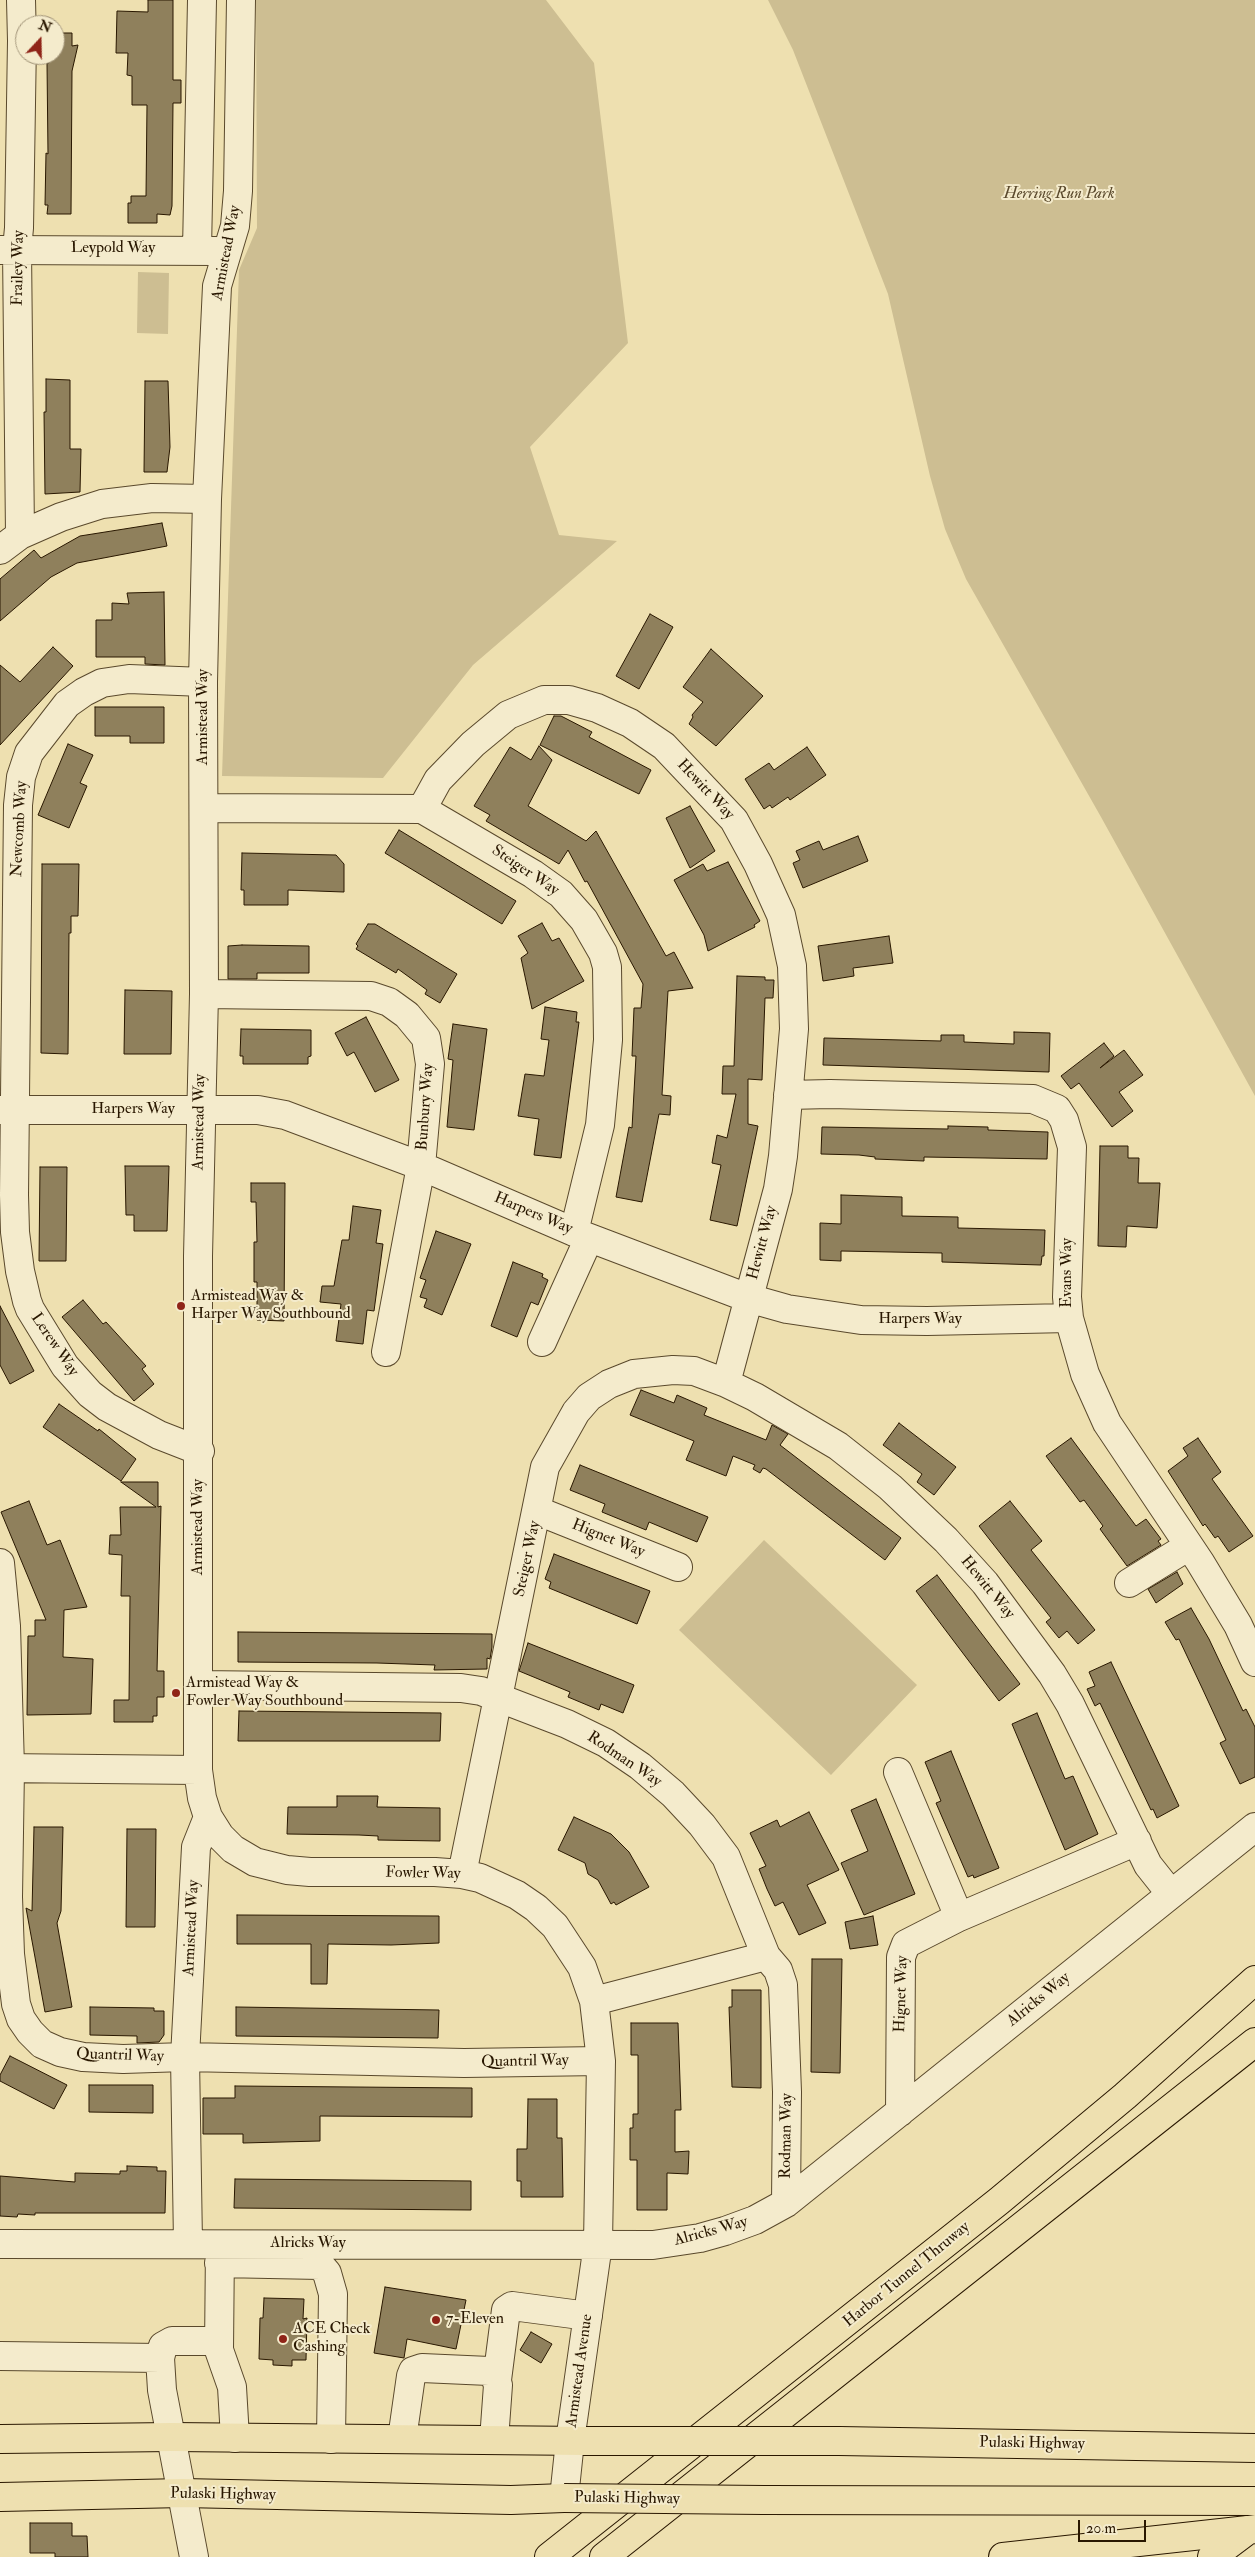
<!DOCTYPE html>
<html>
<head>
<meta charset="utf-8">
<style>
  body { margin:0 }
  #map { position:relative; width:1255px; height:2557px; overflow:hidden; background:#eee0b0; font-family:"IM FELL Double Pica",serif }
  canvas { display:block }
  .north { position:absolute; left:15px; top:15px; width:50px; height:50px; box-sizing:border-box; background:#f4ebcc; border:1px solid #a3967a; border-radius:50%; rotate:21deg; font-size:14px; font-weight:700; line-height:20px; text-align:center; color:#291700 }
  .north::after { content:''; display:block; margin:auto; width:18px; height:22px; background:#8f2418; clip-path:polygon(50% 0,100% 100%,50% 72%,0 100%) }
  .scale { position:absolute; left:1078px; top:2520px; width:68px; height:22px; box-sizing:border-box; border:2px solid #291700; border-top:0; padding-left:6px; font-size:15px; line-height:18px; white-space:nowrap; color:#291700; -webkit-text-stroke:4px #f4ebcc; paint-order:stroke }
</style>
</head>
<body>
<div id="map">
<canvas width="1255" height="2557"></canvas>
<div class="north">N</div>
<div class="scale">20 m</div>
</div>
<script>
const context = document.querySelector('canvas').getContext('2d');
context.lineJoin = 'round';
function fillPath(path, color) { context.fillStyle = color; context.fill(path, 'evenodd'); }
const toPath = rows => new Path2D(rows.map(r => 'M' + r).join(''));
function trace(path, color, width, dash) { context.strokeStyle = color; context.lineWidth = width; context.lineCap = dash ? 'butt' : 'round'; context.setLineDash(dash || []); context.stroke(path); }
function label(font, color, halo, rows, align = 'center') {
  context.font = font + ' "IM FELL Double Pica",serif'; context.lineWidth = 4; context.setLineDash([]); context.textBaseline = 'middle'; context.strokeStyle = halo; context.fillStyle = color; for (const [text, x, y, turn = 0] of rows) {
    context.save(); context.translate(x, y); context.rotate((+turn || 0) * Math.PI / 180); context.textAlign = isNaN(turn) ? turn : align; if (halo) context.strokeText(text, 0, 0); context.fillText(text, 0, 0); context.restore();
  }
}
const green = toPath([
  [256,0,546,0,594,63,628,343,530,447,559,535,617,541,473,665,383,778,222,776,239,270,257,228],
  [768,0,1255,0,1255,1096,1101,817,966,579,945,529,930,476,888,294,793,50],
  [138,272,169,273,168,334,137,333],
  [764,1540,917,1685,831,1775,679,1630]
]);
const building = toPath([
  [148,0,173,0,173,80,181,80,181,103,173,103,172,206,170,215,157,214,157,223,128,223,128,203,131,203,131,196,146,196,147,105,132,105,132,76,127,75,128,53,116,53,117,11,148,12,148,0],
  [55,33,72,33,72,46,78,45,72,71,71,214,47,214,48,205,45,205,46,153,48,154,47,63,49,63,49,55,55,55,55,33],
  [46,379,70,380,70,449,81,449,80,492,45,494,44,412,46,412,46,379],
  [145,381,168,381,170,447,167,472,144,472,145,381],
  [162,523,167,546,77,563,51,577,0,621,0,579,34,550,41,558,80,536,162,523],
  [164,592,165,665,145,664,145,657,96,657,96,620,112,620,112,603,129,604,127,593,164,592],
  [650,614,673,627,639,689,616,676,650,614],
  [53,647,73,666,0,745,0,665,20,682,53,647],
  [711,649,763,696,716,746,689,724,693,717,692,715,703,702,683,687,711,649],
  [95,707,164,707,164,743,130,743,130,736,95,736,95,707],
  [554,716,561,716,592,732,589,737,651,770,639,794,540,745,554,716],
  [68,744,93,755,80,783,87,786,69,828,38,815,68,744],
  [539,746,552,760,528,806,586,841,596,831,666,956,674,952,693,988,668,991,662,1095,671,1096,670,1115,659,1114,642,1202,616,1197,629,1127,632,1128,636,1056,632,1056,634,1008,641,1008,643,984,587,881,585,882,568,850,559,864,486,821,490,815,474,806,510,747,531,760,539,746],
  [807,747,826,775,790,800,788,797,772,808,770,805,764,809,745,779,769,763,774,770,807,747],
  [690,806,715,851,690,868,666,818,690,806],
  [399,830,516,901,502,924,385,853,399,830],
  [858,836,868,861,803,888,793,863,800,860,796,851,819,841,823,850,858,836],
  [242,853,336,855,344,864,344,892,288,890,288,905,244,905,244,890,241,890,242,853],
  [728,862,760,921,754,925,755,927,708,951,704,935,674,880,703,864,707,871,728,862],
  [42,864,79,864,78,916,71,916,71,933,69,933,68,1054,41,1053,42,864],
  [542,923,552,941,559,938,584,981,532,1009,521,958,528,953,518,936,542,923],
  [368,924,375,924,457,974,440,1003,425,994,427,990,398,969,396,973,356,949,358,946,356,944,368,924],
  [889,936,893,963,853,968,854,976,823,981,818,946,889,936],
  [242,945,309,946,309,973,257,973,257,979,228,979,228,946,242,945],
  [737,976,765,977,765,980,774,980,773,998,765,998,762,1080,748,1079,748,1124,758,1126,737,1226,710,1220,721,1165,712,1163,717,1135,727,1138,736,1094,722,1094,723,1066,734,1066,737,976],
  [125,990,172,991,171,1054,124,1054,125,990],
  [545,1007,577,1012,576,1022,579,1022,561,1158,534,1155,539,1119,518,1116,525,1074,544,1076,549,1040,541,1039,545,1007],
  [366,1017,399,1080,375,1092,354,1052,347,1056,335,1033,366,1017],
  [453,1024,487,1029,474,1130,447,1127,453,1060,448,1059,453,1024],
  [241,1029,311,1030,311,1056,308,1057,308,1064,243,1064,243,1056,240,1056,241,1029],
  [1014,1032,1050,1033,1049,1072,823,1065,824,1038,941,1041,941,1035,964,1035,964,1042,1014,1044,1014,1032],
  [1104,1043,1114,1056,1100,1068,1124,1050,1143,1075,1119,1092,1133,1111,1112,1127,1079,1083,1071,1089,1061,1076,1104,1043],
  [948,1126,988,1127,988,1130,1048,1132,1047,1159,924,1157,924,1161,875,1159,875,1157,859,1155,821,1154,822,1127,948,1129,948,1126],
  [1100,1146,1128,1146,1128,1158,1139,1158,1138,1183,1160,1183,1157,1228,1127,1226,1126,1247,1098,1246,1100,1146],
  [125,1166,169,1166,167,1231,134,1231,134,1215,126,1215,125,1166],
  [40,1167,67,1167,66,1261,39,1261,40,1167],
  [251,1183,285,1183,284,1321,257,1320,257,1282,254,1282,254,1242,257,1242,256,1202,251,1202,251,1183],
  [841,1195,902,1197,902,1216,958,1217,958,1228,1045,1230,1044,1256,1042,1256,1041,1265,942,1262,942,1253,841,1251,841,1261,820,1260,820,1223,841,1224,841,1195],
  [353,1206,381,1210,376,1243,383,1244,374,1311,367,1310,363,1344,336,1341,341,1304,320,1302,322,1286,334,1286,342,1240,349,1240,353,1206],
  [436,1231,471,1244,442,1315,424,1307,427,1299,420,1297,426,1280,420,1278,436,1231],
  [513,1262,543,1274,542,1277,548,1280,538,1305,531,1302,517,1337,491,1326,513,1262],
  [83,1300,103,1324,106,1322,146,1366,142,1369,154,1384,134,1401,62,1317,83,1300],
  [0,1306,34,1371,10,1384,0,1365,0,1306],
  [641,1390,674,1403,677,1395,707,1408,704,1415,766,1440,772,1425,788,1434,780,1445,901,1538,885,1560,766,1469,763,1468,760,1473,753,1469,755,1465,733,1456,726,1476,686,1460,694,1441,630,1415,641,1390],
  [59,1404,98,1431,99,1429,136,1459,121,1481,43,1427,59,1404],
  [899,1423,956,1467,934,1495,917,1482,922,1474,883,1445,899,1423],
  [1071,1438,1136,1526,1146,1519,1161,1539,1158,1541,1161,1545,1127,1566,1100,1529,1103,1526,1084,1500,1080,1502,1046,1456,1071,1438],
  [1198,1438,1221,1472,1212,1479,1253,1536,1229,1552,1218,1536,1215,1538,1205,1524,1203,1526,1168,1471,1188,1456,1183,1448,1198,1438],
  [580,1465,708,1517,697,1542,649,1522,646,1530,602,1512,605,1504,570,1490,580,1465],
  [121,1482,158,1482,158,1507,161,1506,157,1671,164,1671,164,1697,157,1697,157,1716,153,1716,153,1722,114,1722,114,1700,129,1700,130,1596,121,1596,122,1555,109,1554,110,1535,121,1535,120,1507,156,1507,121,1482],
  [29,1501,47,1545,60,1540,87,1607,64,1610,63,1657,93,1659,91,1714,27,1715,28,1636,35,1636,35,1620,46,1620,1,1512,29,1501],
  [1010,1501,1042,1541,1031,1550,1095,1630,1078,1644,1067,1631,1059,1638,1046,1622,1051,1618,979,1526,1010,1501],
  [554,1554,650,1591,637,1624,549,1588,551,1582,545,1579,554,1554],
  [1177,1572,1183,1584,1156,1603,1148,1589,1177,1572],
  [937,1575,1020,1684,999,1701,916,1591,937,1575],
  [1191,1608,1209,1639,1243,1711,1246,1709,1255,1727,1255,1777,1240,1784,1220,1743,1226,1740,1203,1690,1179,1639,1176,1640,1165,1622,1191,1608],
  [238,1632,492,1634,492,1647,490,1659,487,1658,487,1669,434,1670,435,1665,377,1663,238,1662,238,1632],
  [528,1643,634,1685,623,1713,601,1704,599,1710,568,1697,570,1692,519,1671,528,1643],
  [1111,1662,1179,1806,1157,1818,1153,1809,1151,1810,1100,1703,1095,1706,1087,1689,1095,1686,1089,1672,1111,1662],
  [239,1711,441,1713,440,1741,238,1741,239,1711],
  [1037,1713,1065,1779,1073,1776,1098,1834,1065,1850,1012,1724,1037,1713],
  [951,1751,999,1868,974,1878,973,1875,968,1877,936,1803,941,1801,925,1762,951,1751],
  [337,1796,378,1796,377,1807,440,1808,440,1841,378,1840,378,1836,359,1835,287,1834,288,1807,337,1807,337,1796],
  [876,1799,915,1894,864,1915,841,1863,868,1851,851,1810,876,1799],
  [809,1812,839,1870,807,1885,826,1923,799,1935,783,1902,775,1906,767,1889,759,1869,766,1866,750,1833,777,1820,780,1827,809,1812],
  [574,1817,611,1834,629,1852,649,1887,616,1905,614,1902,611,1904,598,1880,588,1874,585,1863,558,1850,574,1817],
  [34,1827,63,1827,61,1911,57,1923,72,2007,45,2012,26,1908,32,1911,34,1827],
  [127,1829,156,1829,155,1927,126,1927,127,1829],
  [237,1915,439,1916,439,1943,391,1945,328,1944,327,1984,311,1984,311,1944,237,1944,237,1915],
  [873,1916,878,1945,850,1949,845,1922,873,1916],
  [812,1959,842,1959,840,2073,811,2072,812,1959],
  [732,1990,761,1990,761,2088,732,2087,729,2007,732,2007,732,1990],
  [90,2007,154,2008,154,2011,164,2011,164,2035,159,2042,137,2043,137,2036,90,2035,90,2007],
  [236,2007,439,2010,438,2038,236,2036,236,2007],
  [631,2023,678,2023,681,2110,675,2110,675,2152,689,2151,688,2174,667,2173,667,2210,637,2210,637,2160,630,2160,630,2128,633,2128,633,2114,638,2114,638,2055,631,2055,631,2023],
  [10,2056,67,2085,54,2109,0,2081,0,2075,10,2056],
  [89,2085,153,2085,153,2113,89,2112,89,2085],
  [235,2086,472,2088,472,2117,320,2116,320,2141,243,2143,243,2134,203,2134,203,2098,235,2098,235,2086],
  [528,2099,557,2099,557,2138,562,2138,563,2197,521,2197,521,2181,517,2181,517,2149,527,2149,528,2099],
  [127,2166,157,2167,157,2171,166,2171,165,2213,35,2213,35,2215,18,2214,17,2217,0,2216,0,2176,75,2182,75,2173,120,2174,120,2171,127,2171,127,2166],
  [235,2179,471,2181,471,2210,234,2208,235,2179],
  [385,2287,466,2300,456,2349,407,2339,404,2358,374,2353,385,2287],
  [264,2298,304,2299,303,2319,307,2318,306,2360,292,2360,292,2366,273,2365,273,2360,259,2359,260,2318,263,2318,264,2298],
  [531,2332,552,2344,541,2363,520,2350,531,2332],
  [30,2523,72,2523,72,2536,87,2536,88,2557,55,2557,55,2553,30,2553,30,2523]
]);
const minor = toPath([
  [241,0,238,191,235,226,217,286,207,499,203,682,204,994,198,1256,198,1770,202,1798,208,1817,220,1836,233,1849,255,1862,287,1870,310,1872,435,1872,462,1874,480,1878,517,1895,536,1908,555,1926,582,1967,594,2001,601,2061,598,2244,570,2441,564,2498],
  [0,250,216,251],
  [197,250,202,0],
  [20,535,17,249,19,228,22,41,21,0],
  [0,550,20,535,61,517,102,504,152,498,207,499],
  [204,808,422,809,533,874,561,894,584,920,603,953,607,967,608,1040,600,1125,574,1232],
  [422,809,438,780,473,744,508,715,544,700,569,700,597,708,630,723,664,746,734,820,758,864,781,915,792,966,794,1029,783,1156,778,1189,726,1383],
  [204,994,371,996,389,1002,407,1015,426,1038,430,1064,421,1166,386,1352],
  [788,1095,830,1094,1033,1099,1057,1109,1064,1120,1072,1147,1067,1297,1069,1318,1085,1374,1107,1423,1200,1562,1238,1625,1255,1662],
  [0,1110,258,1110,285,1115,421,1166,574,1232,748,1298,787,1309,861,1320,927,1321,1069,1318],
  [542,1342,589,1238],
  [200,1451,159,1435,107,1407,90,1394,65,1366,30,1309,27,1301,20,1271,15,1232,14,1195,18,805,21,777,29,753,67,704,84,692,102,683,129,679,203,682],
  [538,1511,678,1567],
  [0,1563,6,1626,10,1768,8,1897,10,1954,16,2004,21,2019,30,2032,42,2044,60,2052,83,2057,123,2059,185,2057,464,2063,601,2061],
  [1129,1583,1189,1546],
  [199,1685,461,1688,481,1691,567,1724,606,1743,640,1766,673,1794,702,1825,726,1857,766,1956,778,1970,783,1985,787,2092,786,2203],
  [0,1768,198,1770],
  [898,1772,959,1917],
  [462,1874,545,1467,576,1412,589,1397,609,1384,634,1374,673,1370,694,1371,726,1383,755,1397,838,1446,890,1487,946,1540,985,1583,1052,1674,1070,1704,1148,1865,1171,1894],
  [594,2001,766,1956],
  [900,2112,901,1957,906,1944,959,1917,1137,1841],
  [188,2243,185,2057,196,1847,208,1817],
  [0,2244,653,2245,700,2238,725,2231,755,2220,786,2203,1255,1827],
  [220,2245,219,2350,232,2387,235,2438],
  [219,2263,320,2265,327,2273,333,2294,331,2439],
  [0,2356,160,2358],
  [497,2380,506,2310,512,2306,588,2316],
  [402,2439,411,2376,413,2371,422,2368,489,2371,494,2374,498,2385,494,2440],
  [194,2557,162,2390,160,2358,163,2346,172,2341,219,2341]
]);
const major = toPath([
  [0,2439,172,2437,586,2441],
  [839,2441,1255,2448],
  [0,2497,183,2493,511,2500,564,2498],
  [764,2500,1255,2501],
  [1212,2557,1248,2530,1255,2529]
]);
const highway = toPath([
  [549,2557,999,2201,1125,2096,1255,1980],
  [604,2557,1255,2042],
  [1003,2557,1248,2530]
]);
const majorBridge = toPath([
  [586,2441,839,2441],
  [564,2498,764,2500]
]);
const markers = [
  [181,1306,5,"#8f2418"],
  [176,1693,5,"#8f2418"],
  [436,2320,5,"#8f2418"],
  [283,2339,5,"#8f2418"]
];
const parkNames = [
  ["Herring Run Park",1059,195]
];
const streetNames = [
  ["Leypold Way",113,249],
  ["Armistead Way",227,253,-79],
  ["Frailey Way",19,268,-89],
  ["Armistead Way",204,717,-90],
  ["Hewitt Way",705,790,47],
  ["Newcomb Way",20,829,-87],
  ["Steiger Way",525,871,34],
  ["Bunbury Way",426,1107,-86],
  ["Harpers Way",133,1110],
  ["Armistead Way",200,1122,-89],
  ["Harpers Way",533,1214,23],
  ["Hewitt Way",763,1243,-75],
  ["Evans Way",1068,1273,-90],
  ["Harpers Way",920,1320],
  ["Lerew Way",54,1345,56],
  ["Armistead Way",199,1527,-90],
  ["Hignet Way",608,1539,22],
  ["Steiger Way",528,1559,-78],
  ["Hewitt Way",987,1588,51],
  ["Rodman Way",624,1760,34],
  ["Fowler Way",423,1874,1],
  ["Armistead Way",192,1928,-87],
  ["Hignet Way",902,1994,-88],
  ["Alricks Way",1039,2000,-39],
  ["Quantril Way",120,2056,2],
  ["Quantril Way",525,2062,-1],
  ["Rodman Way",787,2136,-89],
  ["Alricks Way",711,2232,-15],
  ["Alricks Way",308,2244],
  ["Harbor Tunnel Thruway",907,2275,-39],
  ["Armistead Avenue",580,2371,-82],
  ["Pulaski Highway",1032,2444,1],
  ["Pulaski Highway",223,2495,1],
  ["Pulaski Highway",627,2499,1]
];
const poiNames = [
  ["Armistead Way &",191,1297],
  ["Harper Way Southbound",191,1315],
  ["Armistead Way &",186,1684],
  ["Fowler Way Southbound",186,1702],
  ["7-Eleven",446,2320],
  ["ACE Check",293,2330],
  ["Cashing",293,2348]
];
fillPath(green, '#cdbe92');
fillPath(building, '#8f805c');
trace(building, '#291700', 1);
trace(minor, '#5a492c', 30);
trace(major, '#291700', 30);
trace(highway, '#291700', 30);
trace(minor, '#f4ebcc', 28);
trace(major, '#eee0b0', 28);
trace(highway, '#eee0b0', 28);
trace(majorBridge, '#291700', 30, []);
trace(majorBridge, '#eee0b0', 28);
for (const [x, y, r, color] of markers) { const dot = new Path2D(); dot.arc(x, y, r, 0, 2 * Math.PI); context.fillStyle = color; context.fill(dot); trace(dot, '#f4ebcc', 2); }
label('italic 16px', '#5a492c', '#f4ebcc', parkNames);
label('16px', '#291700', '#f4ebcc', streetNames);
label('16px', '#291700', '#f4ebcc', poiNames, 'left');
</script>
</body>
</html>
